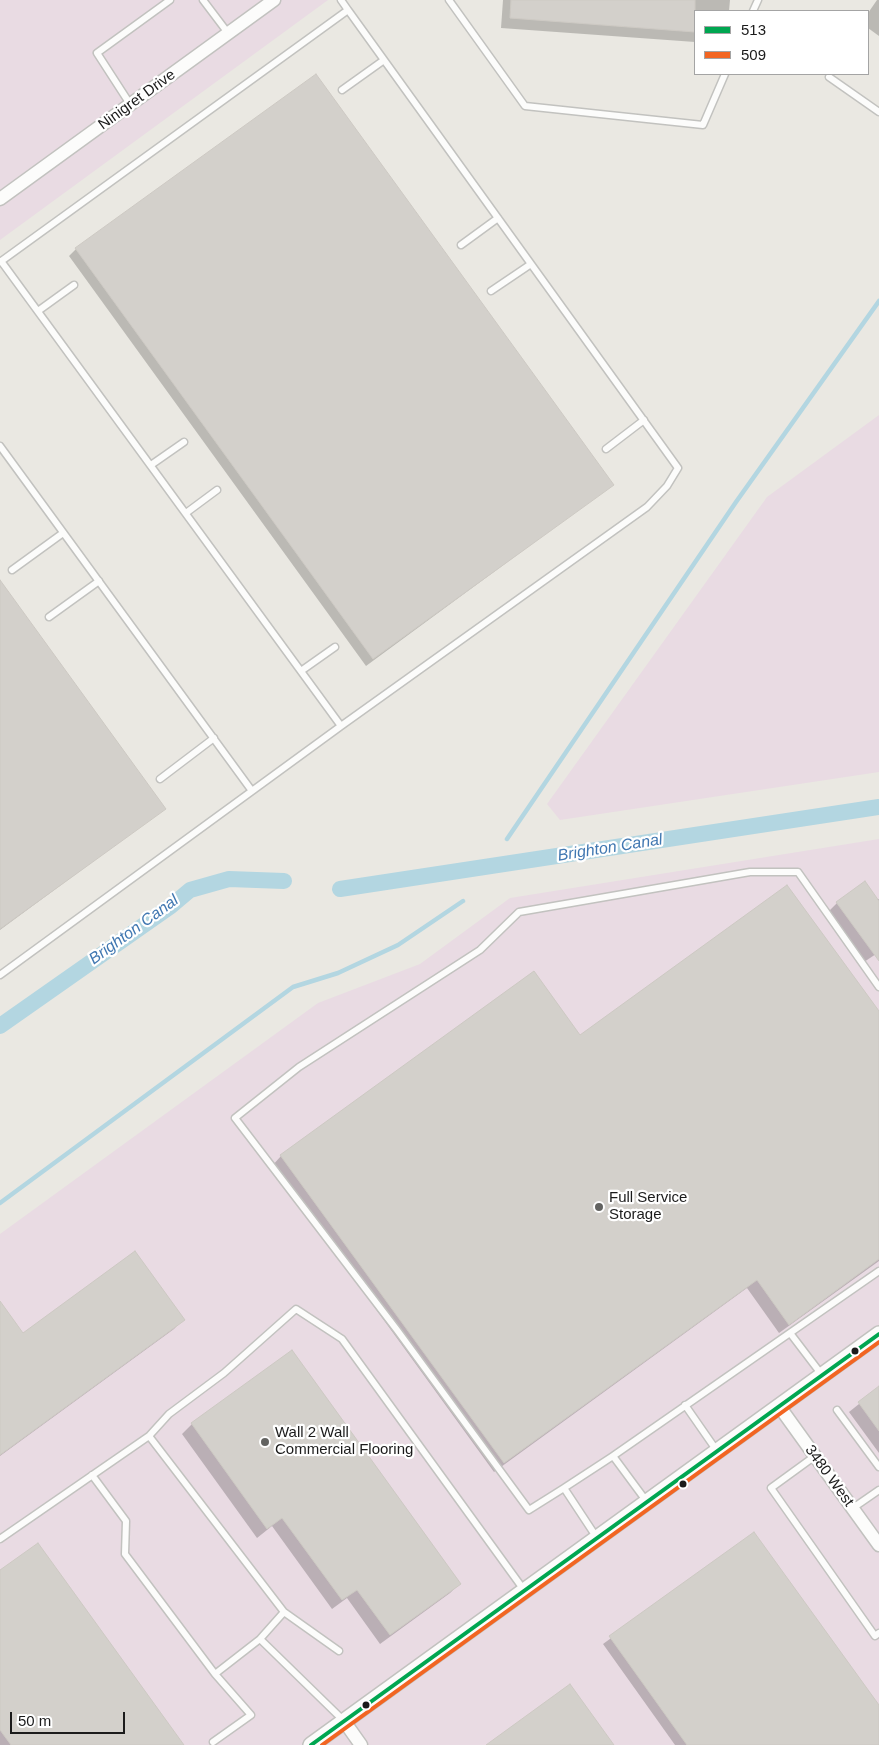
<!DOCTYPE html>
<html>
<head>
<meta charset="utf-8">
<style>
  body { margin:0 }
  #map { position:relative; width:879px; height:1745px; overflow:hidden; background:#eae8e2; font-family:Helvetica,sans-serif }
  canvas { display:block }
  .legend { position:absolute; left:694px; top:10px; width:175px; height:65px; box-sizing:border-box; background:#fff; border:1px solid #a4a4a4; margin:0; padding:6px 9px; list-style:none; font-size:15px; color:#1b1b1b }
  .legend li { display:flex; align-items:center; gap:10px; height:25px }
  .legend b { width:25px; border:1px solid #a4a4a4 }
  .scale { position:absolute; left:10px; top:1712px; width:115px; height:22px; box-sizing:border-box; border:2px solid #1b1b1b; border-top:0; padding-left:6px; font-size:15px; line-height:18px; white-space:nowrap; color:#1b1b1b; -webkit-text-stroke:4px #fff; paint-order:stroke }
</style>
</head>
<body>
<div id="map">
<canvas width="879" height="1745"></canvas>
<ul class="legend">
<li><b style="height:6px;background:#00a651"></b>513</li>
<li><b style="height:6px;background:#f26522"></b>509</li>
</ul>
<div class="scale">50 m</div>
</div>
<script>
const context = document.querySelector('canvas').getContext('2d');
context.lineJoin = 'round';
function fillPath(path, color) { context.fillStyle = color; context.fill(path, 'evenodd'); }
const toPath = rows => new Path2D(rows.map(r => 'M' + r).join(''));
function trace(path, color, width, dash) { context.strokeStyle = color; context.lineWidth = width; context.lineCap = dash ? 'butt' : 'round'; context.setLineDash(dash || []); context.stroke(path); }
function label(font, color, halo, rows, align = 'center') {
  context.font = font + ' Helvetica,sans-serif'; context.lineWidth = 4.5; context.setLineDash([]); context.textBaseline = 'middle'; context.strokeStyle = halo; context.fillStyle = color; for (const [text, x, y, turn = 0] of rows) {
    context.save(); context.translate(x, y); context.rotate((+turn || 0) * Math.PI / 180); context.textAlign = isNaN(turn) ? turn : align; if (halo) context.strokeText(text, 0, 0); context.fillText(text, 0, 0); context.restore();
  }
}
const industrial = toPath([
  [0,0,328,0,0,240],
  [879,415,879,772,560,820,547,804,767,497],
  [879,839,879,1745,0,1745,0,1234,318,1003,420,964,510,898]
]);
const shadow = toPath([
  [503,0,730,0,729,11,695,11,695,42,501,28],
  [877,0,879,0,879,36,868,28,868,13],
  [76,249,612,485,366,666,69,256],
  [0,582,164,809,0,930],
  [879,899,879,952,864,962,828,912,837,903],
  [879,1014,879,1261,779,1333,747,1288,494,1472,272,1166,281,1156,580,1036],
  [0,1304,23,1335,183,1319,174,1329,0,1456],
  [291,1352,459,1584,450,1593,380,1644,347,1598,332,1609,272,1526,257,1538,182,1434,192,1424],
  [879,1388,879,1453,849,1412],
  [754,1534,879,1707,879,1745,675,1745,603,1644],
  [0,1572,182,1745,0,1745]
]);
const stream = toPath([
  [507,839,736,502,879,301],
  [0,1203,293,987,338,973,398,945,463,901]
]);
const canal = toPath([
  [340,889,879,807],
  [0,1026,171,906,190,890,229,879,284,881]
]);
const building = toPath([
  [511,0,695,0,695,32,510,18,511,0],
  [316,74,614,485,373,659,75,248,316,74],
  [0,580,166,809,0,929,0,580],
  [865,881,879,901,879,961,836,902,865,881],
  [787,885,879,1011,879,1259,789,1325,757,1280,504,1463,280,1155,534,971,580,1035,787,885],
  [135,1251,185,1320,0,1455,0,1301,23,1333,135,1251],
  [292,1350,461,1584,390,1635,357,1590,342,1600,282,1518,267,1529,191,1423,292,1350],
  [879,1386,879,1431,858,1402,879,1386],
  [754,1532,879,1705,879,1745,687,1745,609,1636,754,1532],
  [38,1543,184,1745,11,1745,0,1730,0,1570,38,1543],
  [570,1684,614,1745,486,1745,570,1684]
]);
const service = toPath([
  [203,0,228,33],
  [449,0,525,106,703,125,725,74],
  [753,11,758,0],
  [829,77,879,112],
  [342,90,384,60],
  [130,104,97,53,170,0],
  [461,245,498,218],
  [1,261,341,726,647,507,667,486,678,468,348,10],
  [0,262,348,10,341,0],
  [491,291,531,264],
  [38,311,74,285],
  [0,446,252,791,0,975],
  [606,449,644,420],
  [151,465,184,442],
  [186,513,217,490],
  [12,570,63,533],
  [49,617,99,581],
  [301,671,335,647],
  [160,779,214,738],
  [252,791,341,726],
  [790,1333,822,1375],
  [685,1405,717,1451],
  [837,1410,879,1467],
  [149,1436,169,1414,224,1373,296,1309,342,1339,524,1590],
  [613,1456,879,1271],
  [815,1456,771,1488,875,1636,879,1633],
  [92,1475,126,1521,125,1554,215,1674,260,1639],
  [564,1488,613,1456,647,1502],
  [853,1508,879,1490],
  [597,1538,564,1488,529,1510,397,1330,235,1118,299,1067,480,950,519,912,750,872,798,872,879,987],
  [0,1539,149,1436,284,1612,260,1639,343,1720],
  [284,1612,339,1651],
  [213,1742,251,1715,215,1674]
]);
const minor = toPath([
  [0,199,274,0],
  [779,1406,879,1545],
  [344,1721,361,1745]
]);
const tertiary = toPath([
  [311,1745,879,1334]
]);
const bus1 = toPath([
  [311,1745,879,1334]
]);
const bus2 = toPath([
  [322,1745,879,1342]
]);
const markers = [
  [599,1207,5,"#636361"],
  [855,1351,4.5,"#1b1b1b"],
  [265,1442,5,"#636361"],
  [683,1484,4.5,"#1b1b1b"],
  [366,1705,4.5,"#1b1b1b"]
];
const streetNames = [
  ["Ninigret Drive",137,100,-36],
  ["3480 West",829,1476,54]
];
const poiNames = [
  ["Full Service",609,1198],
  ["Storage",609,1215],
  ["Wall 2 Wall",275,1433],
  ["Commercial Flooring",275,1450]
];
const waterNames = [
  ["Brighton Canal",610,848,-9],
  ["Brighton Canal",134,930,-36]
];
fillPath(industrial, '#e9dbe3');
fillPath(shadow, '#0003');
trace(stream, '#b3d6e1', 4.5);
trace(canal, '#b3d6e1', 16);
fillPath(building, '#d3d0cb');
trace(building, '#cdc9c3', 1);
trace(service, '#c2c2bf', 9);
trace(minor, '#c2c2bf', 15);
trace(tertiary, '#c2c2bf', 18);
trace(service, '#fcfcfb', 6);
trace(minor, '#fcfcfb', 12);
trace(tertiary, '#fcfcfb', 15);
trace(bus1, '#00a651', 4);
trace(bus2, '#f26522', 4);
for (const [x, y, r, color] of markers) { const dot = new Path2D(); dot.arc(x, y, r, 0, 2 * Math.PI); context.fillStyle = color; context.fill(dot); trace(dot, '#fff', 2); }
label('15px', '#1b1b1b', '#fff', streetNames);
label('15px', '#1b1b1b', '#fff', poiNames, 'left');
label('italic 16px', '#4077b1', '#fff', waterNames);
</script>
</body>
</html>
